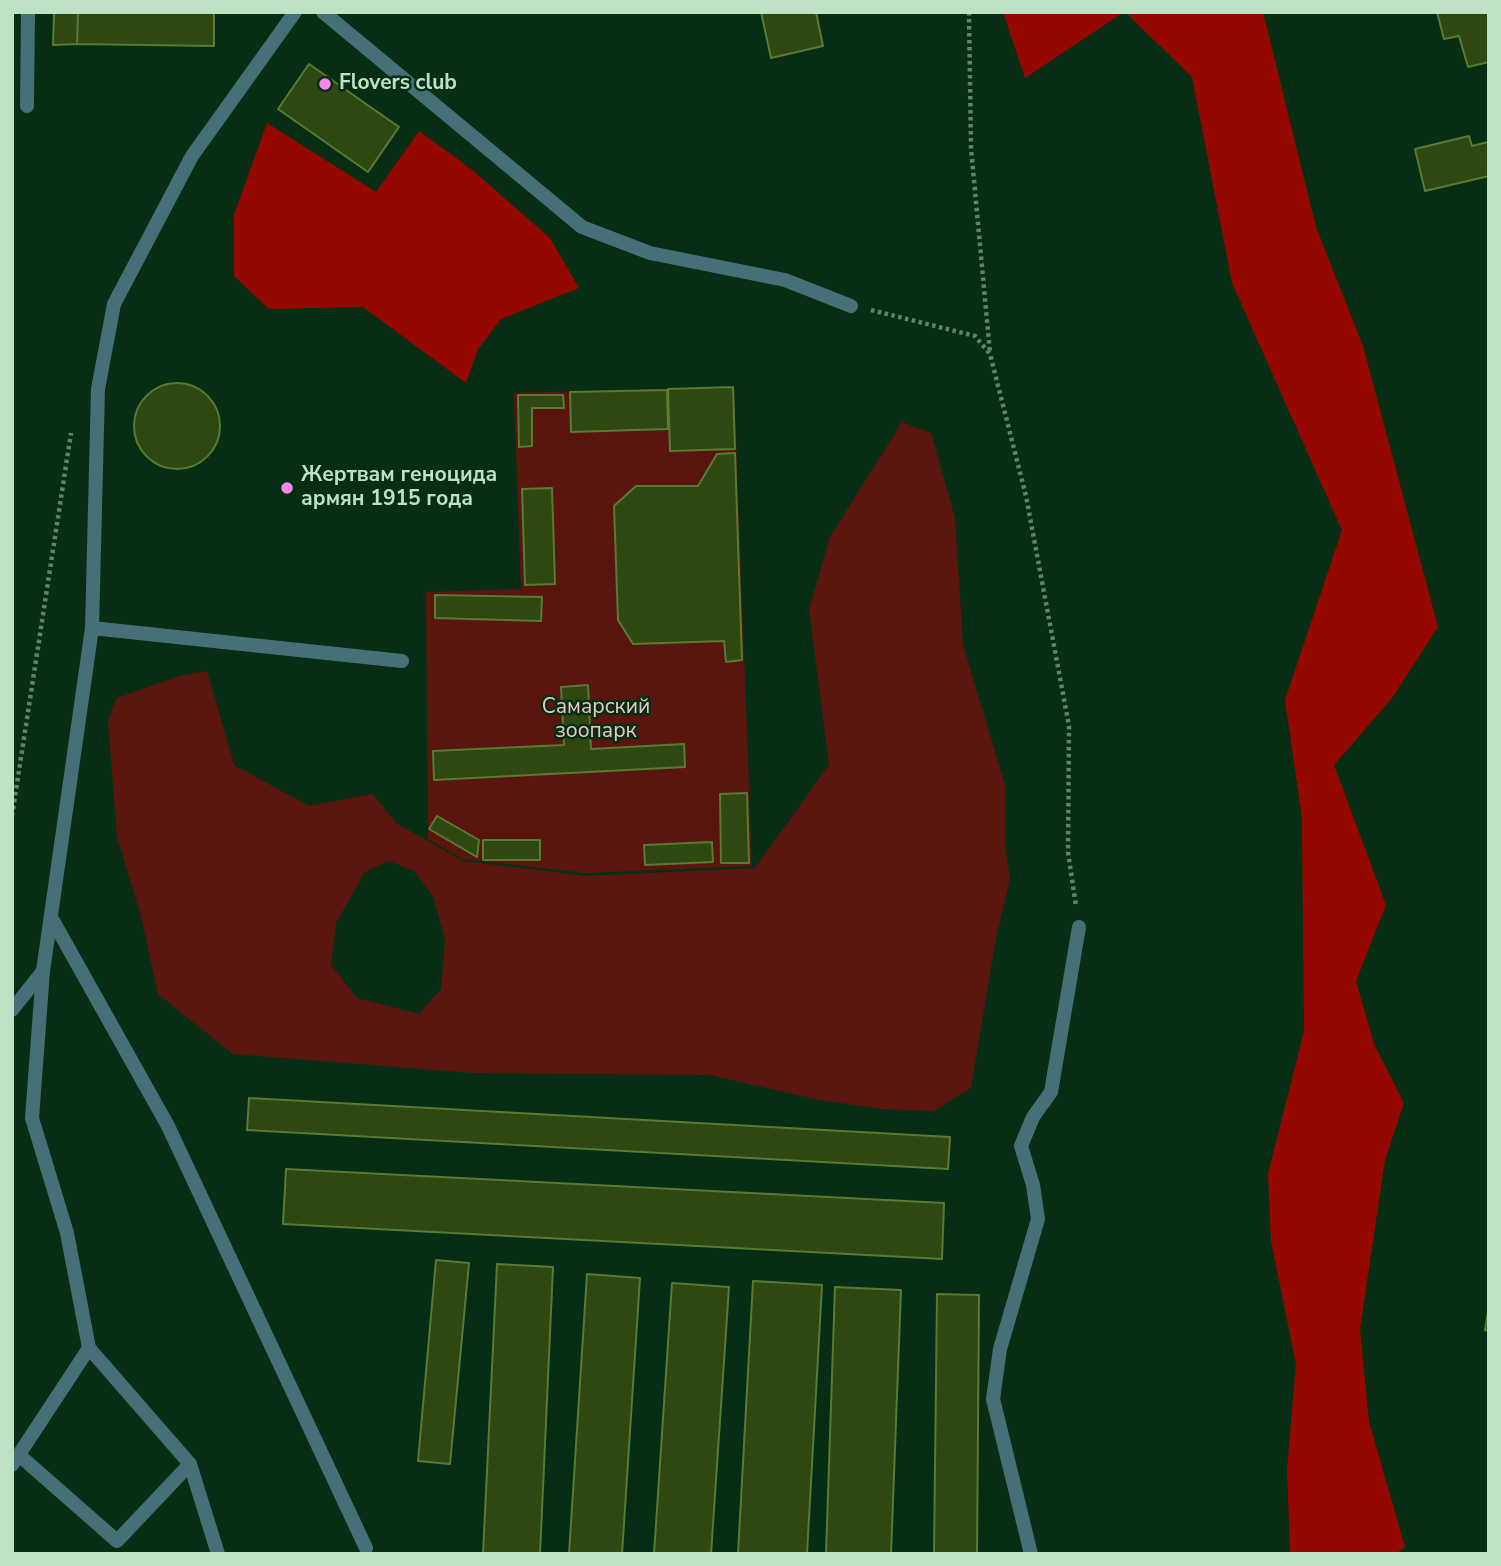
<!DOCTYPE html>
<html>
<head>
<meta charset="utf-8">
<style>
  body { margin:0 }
  #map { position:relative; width:1501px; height:1566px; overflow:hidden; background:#072e14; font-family:"Nunito Sans",sans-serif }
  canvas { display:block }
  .frame { position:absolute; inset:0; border:14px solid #bee1c4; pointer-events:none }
</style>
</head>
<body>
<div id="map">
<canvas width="1501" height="1566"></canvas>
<div class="frame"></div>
</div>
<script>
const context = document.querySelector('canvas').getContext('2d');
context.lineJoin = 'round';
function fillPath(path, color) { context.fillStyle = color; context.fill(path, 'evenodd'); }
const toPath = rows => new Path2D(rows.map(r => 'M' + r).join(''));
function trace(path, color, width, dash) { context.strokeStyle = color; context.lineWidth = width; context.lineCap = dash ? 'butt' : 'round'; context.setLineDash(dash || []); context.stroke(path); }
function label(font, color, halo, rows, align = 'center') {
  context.font = font + ' "Nunito Sans",sans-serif'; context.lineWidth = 5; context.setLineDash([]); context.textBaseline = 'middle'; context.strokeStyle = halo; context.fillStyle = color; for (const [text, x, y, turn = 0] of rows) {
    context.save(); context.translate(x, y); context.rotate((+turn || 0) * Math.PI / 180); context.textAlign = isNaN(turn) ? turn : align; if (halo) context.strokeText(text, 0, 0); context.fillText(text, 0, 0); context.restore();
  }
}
const green = toPath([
  [734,387,752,866,585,873,463,859,428,839,426,592,521,589,514,393],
  [902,422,931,433,955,518,963,645,1005,785,1005,846,1010,878,995,943,971,1088,934,1111,881,1109,820,1100,709,1075,472,1073,233,1054,158,994,141,916,117,837,108,721,117,698,180,676,207,671,234,765,309,806,373,794,396,823,463,861,586,876,755,868,829,765,809,609,830,537],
  [389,861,414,871,433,896,445,939,441,989,419,1014,357,998,331,965,336,923,365,872]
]);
const forest = toPath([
  [1003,12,1124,12,1025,78],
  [1125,12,1263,12,1316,227,1363,346,1438,627,1392,698,1334,765,1386,905,1356,981,1374,1044,1404,1103,1385,1160,1360,1329,1369,1422,1405,1547,1395,1554,1290,1554,1287,1469,1296,1364,1271,1241,1268,1174,1304,1031,1302,818,1285,700,1342,530,1232,283,1192,77],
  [267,123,376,192,419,131,471,169,550,238,579,288,501,319,478,349,466,383,363,307,269,309,234,276,234,215]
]);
const building = toPath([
  [54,12,78,12,77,44,53,45,54,12],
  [78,12,214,12,214,46,77,44,78,12],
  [761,12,816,12,823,46,771,58,761,12],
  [1437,12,1489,12,1489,62,1468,67,1459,36,1444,39,1437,12],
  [309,64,399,127,368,172,278,109,309,64],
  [1469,136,1472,146,1488,142,1489,176,1425,191,1415,149,1469,136],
  '134 426a43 43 0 1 1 86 0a43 43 0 1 1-86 0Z',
  [733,387,735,449,670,451,668,389,733,387],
  [667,390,668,429,571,432,570,392,667,390],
  [518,395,563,395,564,408,532,408,532,446,519,447,518,395],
  [735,453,742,660,726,662,724,641,633,644,618,620,614,506,636,486,698,486,717,454,735,453],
  [552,488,555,584,525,585,522,489,552,488],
  [435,595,542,597,541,621,435,618,435,595],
  [588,685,591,749,684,744,685,767,434,780,433,751,564,745,561,687,588,685],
  [747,793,749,863,721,863,720,794,747,793],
  [437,816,479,840,477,857,429,829,437,816],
  [483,840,540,840,540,860,483,860,483,840],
  [712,842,713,862,645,865,644,845,712,842],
  [249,1098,950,1137,948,1169,247,1130,249,1098],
  [286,1169,944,1203,942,1259,283,1224,286,1169],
  [436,1260,469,1263,450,1464,418,1461,436,1260],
  [497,1264,553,1267,540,1554,483,1554,497,1264],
  [587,1274,640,1278,622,1554,569,1554,587,1274],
  [753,1281,822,1285,807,1554,738,1554,753,1281],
  [672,1283,729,1287,711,1554,654,1554,672,1283],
  [835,1287,901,1290,891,1554,826,1554,835,1287],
  [937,1294,979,1295,977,1554,934,1554,937,1294],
  [1488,1312,1489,1312,1489,1331,1485,1330,1488,1312]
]);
const path = toPath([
  [969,12,971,148,990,353],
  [871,310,975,336,990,354,1026,496,1069,726,1068,852,1076,906],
  [12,816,71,433]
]);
const service = toPath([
  [323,12,582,227,650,253,785,280,851,306],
  [27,106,28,12],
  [92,628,402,661],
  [52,919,168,1126,366,1548],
  [12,1010,43,971],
  [19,1455,117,1541,190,1464],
  [12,1465,89,1348],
  [1031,1554,993,1399,1000,1349,1038,1219,1033,1185,1021,1146,1033,1117,1051,1092,1079,927]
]);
const minor = toPath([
  [218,1554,190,1464,89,1348,67,1233,32,1118,43,971,92,628,98,389,114,304,192,156,295,12]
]);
const markers = [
  [325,84,7,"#f688ed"],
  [287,488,7,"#f688ed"]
];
const poiNames = [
  ["Flovers club",339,84],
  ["Жертвам геноцида",301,476],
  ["армян 1915 года",301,500]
];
const parkNames = [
  ["Самарский",596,708],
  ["зоопарк",596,732]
];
fillPath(green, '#5a160e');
fillPath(forest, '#940800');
fillPath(building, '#2f4811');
trace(building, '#587a33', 2);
trace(path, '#5f8468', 4.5, [3.5, 3.5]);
trace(service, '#467078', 14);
trace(minor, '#467078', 14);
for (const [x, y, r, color] of markers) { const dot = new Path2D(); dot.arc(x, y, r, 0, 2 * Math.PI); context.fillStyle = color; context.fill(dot); trace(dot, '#072e14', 2.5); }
label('bold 21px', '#bee1c4', '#072e14', poiNames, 'left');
label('21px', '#eac8c2', '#072e14', parkNames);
</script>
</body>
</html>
